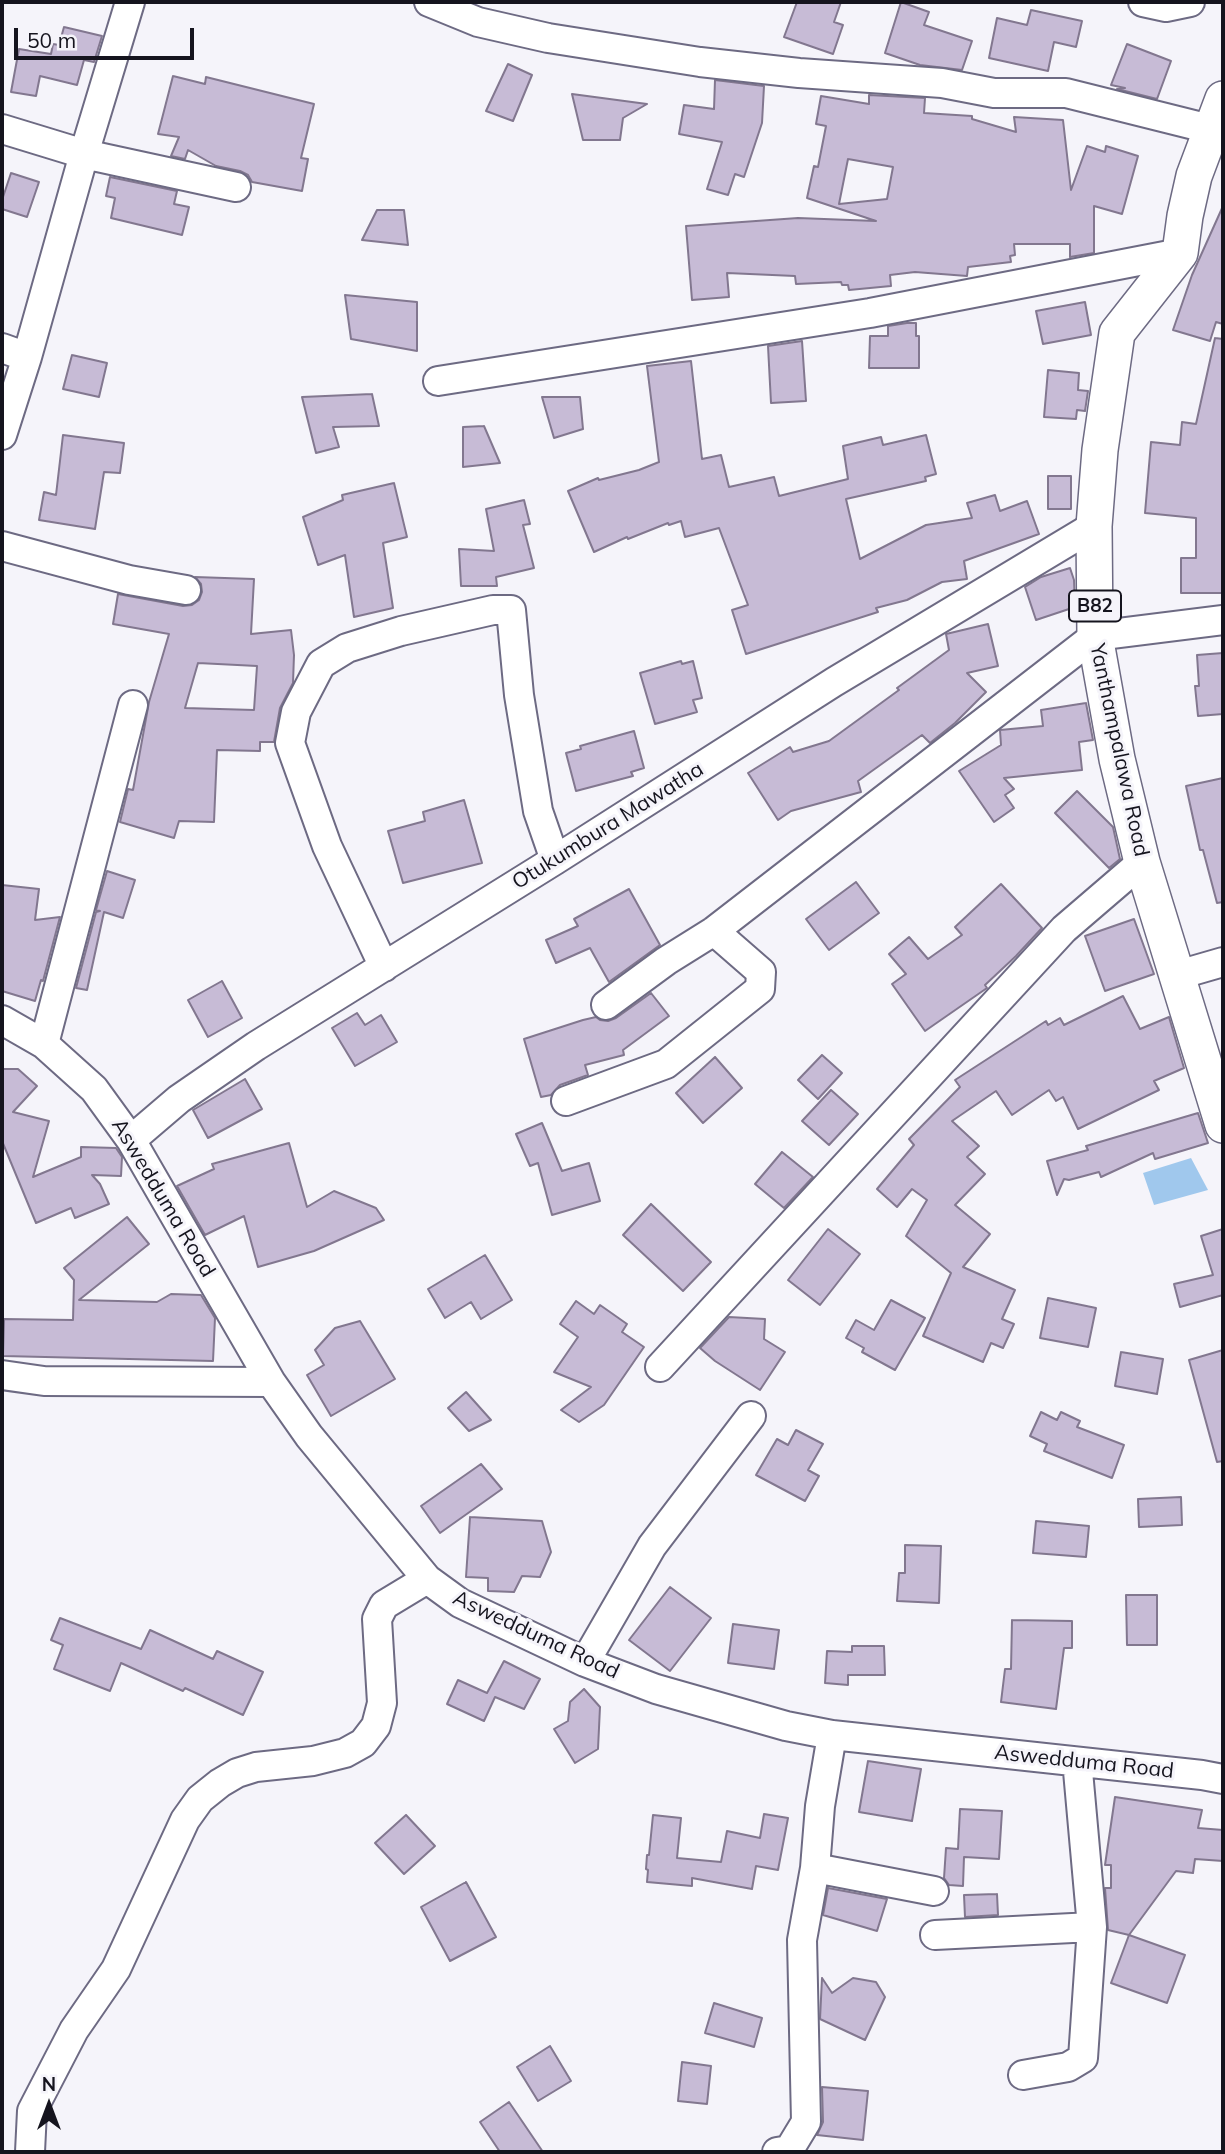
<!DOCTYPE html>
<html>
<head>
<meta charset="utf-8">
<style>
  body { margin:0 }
  #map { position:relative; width:1225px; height:2154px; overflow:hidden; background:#f5f4fa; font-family:Mulish,sans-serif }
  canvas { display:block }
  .frame { position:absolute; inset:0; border:4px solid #15141e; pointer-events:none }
  .north { position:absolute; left:14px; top:2070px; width:70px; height:70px; -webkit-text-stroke:5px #f5f4fa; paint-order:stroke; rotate:0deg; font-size:19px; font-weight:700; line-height:28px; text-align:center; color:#15141e }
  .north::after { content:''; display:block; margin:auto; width:24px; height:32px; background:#15141e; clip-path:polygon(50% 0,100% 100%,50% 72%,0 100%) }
  .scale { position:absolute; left:14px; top:28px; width:180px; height:32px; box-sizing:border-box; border:4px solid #15141e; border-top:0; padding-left:9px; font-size:21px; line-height:24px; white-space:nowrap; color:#15141e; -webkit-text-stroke:5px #f5f4fa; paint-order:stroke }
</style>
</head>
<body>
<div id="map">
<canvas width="1225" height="2154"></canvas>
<div class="frame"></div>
<div class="north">N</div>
<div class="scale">50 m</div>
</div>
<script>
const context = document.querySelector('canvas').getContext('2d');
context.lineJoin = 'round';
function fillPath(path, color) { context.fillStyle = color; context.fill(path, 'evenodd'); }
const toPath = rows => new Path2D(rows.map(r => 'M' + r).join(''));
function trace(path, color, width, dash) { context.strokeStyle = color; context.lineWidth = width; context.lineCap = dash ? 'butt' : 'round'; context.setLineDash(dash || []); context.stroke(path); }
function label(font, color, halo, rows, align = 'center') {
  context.font = font + ' Mulish,sans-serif'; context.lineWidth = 6; context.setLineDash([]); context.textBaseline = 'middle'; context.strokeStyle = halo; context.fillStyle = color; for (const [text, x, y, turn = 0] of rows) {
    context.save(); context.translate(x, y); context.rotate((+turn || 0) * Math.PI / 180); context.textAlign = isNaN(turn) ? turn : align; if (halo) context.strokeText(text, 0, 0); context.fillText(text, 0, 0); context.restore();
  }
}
const water = toPath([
  [1191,1158,1208,1190,1154,1205,1143,1173]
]);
const building = toPath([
  [797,2,841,2,834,22,843,25,833,54,784,37,797,2],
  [901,2,929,12,924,25,972,41,962,70,920,65,885,53,901,2],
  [1031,10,1082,21,1076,47,1054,42,1048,71,989,58,997,18,1027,25,1031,10],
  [64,27,102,36,94,62,84,60,77,85,40,76,36,96,11,92,19,49,51,54,53,44,59,45,64,27],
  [1127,44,1171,61,1157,99,1117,89,1125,88,1111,85,1127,44],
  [508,64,532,75,513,121,486,111,508,64],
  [173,76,205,84,206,77,314,104,301,158,308,159,302,191,252,182,248,175,240,171,216,166,188,150,185,159,171,156,179,137,158,134,173,76],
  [715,80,764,86,762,123,744,177,735,174,728,195,707,189,722,142,679,134,684,105,714,109,715,80],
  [572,94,647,104,623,118,620,140,583,140,572,94],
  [869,95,925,98,924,113,972,116,972,119,1016,132,1014,117,1063,120,1071,190,1087,146,1105,152,1106,146,1138,156,1122,214,1094,206,1094,253,1070,257,1070,244,1014,244,1015,255,1010,256,1011,262,968,267,967,276,915,272,890,275,891,286,849,290,848,285,842,285,841,282,796,284,795,276,727,273,729,297,692,300,686,226,798,218,876,221,807,198,814,166,818,167,826,126,816,124,821,96,869,104,869,95],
  [848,159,893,167,887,199,839,204,848,159],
  [11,173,39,182,27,217,2,209,2,200,11,173],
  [110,177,177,191,174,204,189,207,182,235,111,218,115,198,106,196,110,177],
  [1223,206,1223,324,1216,322,1210,341,1173,330,1192,275,1223,206],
  [377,210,404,210,408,245,362,240,377,210],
  [345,295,417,302,417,351,351,339,345,295],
  [1085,302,1091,335,1043,344,1036,311,1085,302],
  [907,323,916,323,916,336,919,336,919,368,869,368,870,336,888,336,888,326,907,323],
  [1215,338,1223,339,1223,593,1181,593,1181,558,1196,558,1196,518,1145,513,1151,442,1180,445,1182,422,1196,424,1215,338],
  [802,341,806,401,771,403,768,346,802,341],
  [72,355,107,363,99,397,63,389,72,355],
  [691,361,702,459,721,455,729,487,774,477,779,496,848,479,843,446,881,437,883,445,926,435,936,474,925,477,926,481,846,499,860,559,926,525,972,518,967,503,995,495,1000,511,1027,501,1039,534,964,561,967,579,942,582,907,600,876,608,878,612,746,654,732,610,748,605,719,528,685,537,681,521,669,525,668,523,628,539,627,537,594,552,568,491,598,478,599,480,639,470,659,462,647,366,691,361],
  [1048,370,1079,373,1078,390,1088,391,1085,411,1077,410,1076,419,1044,417,1048,370],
  [372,394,379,426,333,427,339,447,316,453,302,397,372,394],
  [542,397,580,397,583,429,554,438,542,397],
  [484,426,500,463,463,467,463,427,484,426],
  [63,435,124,443,120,473,104,472,95,529,39,520,44,492,56,495,63,435],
  [1048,476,1071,476,1071,509,1048,509,1048,476],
  [394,483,407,537,383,543,393,608,354,617,345,555,318,565,303,517,343,500,342,495,394,483],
  [524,500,530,524,523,525,534,568,496,577,497,586,461,586,459,549,494,551,486,509,524,500],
  [1070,568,1074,580,1075,607,1036,620,1025,587,1041,577,1070,568],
  [195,577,254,579,251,634,291,630,294,655,293,683,280,708,274,742,260,742,260,751,217,750,214,822,179,821,174,838,120,822,128,789,133,790,149,702,169,634,113,624,118,594,183,606,192,605,199,600,202,592,201,584,195,577],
  [198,663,257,666,254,710,185,708,198,663],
  [988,624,998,666,967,673,986,692,955,723,930,743,922,735,858,781,861,792,791,811,778,820,748,773,790,747,793,752,829,741,899,690,897,688,949,650,946,634,988,624],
  [1223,653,1223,714,1198,716,1195,686,1199,686,1197,655,1223,653],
  [681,661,682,664,693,661,702,698,693,700,697,712,655,724,640,673,681,661],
  [1086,703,1093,740,1079,742,1082,770,1004,778,1014,789,1005,795,1014,808,994,822,959,771,1001,745,1000,730,1043,726,1041,710,1086,703],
  [634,731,644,768,631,772,633,776,576,791,566,753,581,749,580,746,634,731],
  [1223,778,1223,902,1217,903,1203,850,1200,850,1186,786,1223,778],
  [1077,791,1113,827,1120,859,1109,868,1055,813,1077,791],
  [464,800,482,863,403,883,388,831,425,821,423,812,464,800],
  [107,871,135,880,123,918,104,912,87,990,76,988,96,912,100,911,96,910,107,871],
  [856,882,879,913,829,950,806,919,856,882],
  [1001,884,1042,928,1016,956,985,985,987,988,925,1031,892,984,906,974,889,954,909,937,928,959,962,935,955,927,1001,884],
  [2,885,39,889,35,920,60,917,43,981,41,980,35,1001,2,991,2,885],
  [629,889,660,945,609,982,590,948,556,963,546,940,578,926,574,919,629,889],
  [1134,919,1154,974,1105,991,1085,936,1134,919],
  [222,981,242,1018,208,1037,188,1000,222,981],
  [651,993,669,1016,623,1050,624,1055,585,1065,588,1075,560,1085,551,1095,541,1097,524,1039,583,1020,596,1017,600,1020,608,1021,616,1018,651,993],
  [1123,996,1140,1029,1169,1017,1184,1068,1154,1081,1159,1090,1078,1129,1063,1097,1056,1101,1049,1090,1012,1115,996,1091,952,1121,979,1146,967,1157,985,1174,955,1205,990,1234,963,1267,1015,1290,1002,1319,1014,1324,1003,1348,991,1343,983,1362,923,1336,951,1273,906,1236,927,1200,912,1189,897,1207,877,1189,914,1145,909,1139,960,1087,955,1080,1046,1021,1048,1025,1060,1018,1064,1025,1123,996],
  [357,1013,365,1025,381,1015,397,1042,355,1066,332,1028,357,1013],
  [822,1055,842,1073,818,1099,798,1080,822,1055],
  [715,1057,742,1088,703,1123,676,1093,715,1057],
  [2,1069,18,1069,37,1086,13,1112,49,1121,33,1177,81,1157,81,1147,116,1148,122,1157,121,1176,92,1175,100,1184,109,1204,75,1218,71,1208,36,1223,2,1141,2,1069],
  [245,1079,262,1109,208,1138,193,1110,245,1079],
  [831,1090,858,1114,829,1145,802,1121,831,1090],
  [1198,1113,1208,1143,1155,1159,1153,1153,1101,1177,1099,1172,1069,1180,1064,1179,1057,1195,1047,1161,1088,1150,1086,1146,1198,1113],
  [542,1123,562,1171,589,1163,600,1201,552,1215,538,1163,530,1166,516,1134,542,1123],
  [289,1143,307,1207,334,1191,376,1208,384,1220,314,1251,258,1267,244,1216,205,1235,177,1186,214,1169,212,1164,289,1143],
  [782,1152,813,1177,784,1208,755,1184,782,1152],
  [651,1204,711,1262,683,1291,623,1235,651,1204],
  [127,1217,149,1244,79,1300,157,1302,171,1294,201,1295,215,1318,213,1361,3,1356,4,1319,73,1320,74,1280,64,1268,127,1217],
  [828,1229,860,1254,820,1305,788,1280,828,1229],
  [1223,1229,1223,1295,1180,1307,1174,1284,1213,1275,1201,1236,1223,1229],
  [485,1255,512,1300,481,1319,471,1302,445,1318,428,1289,485,1255],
  [1048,1298,1096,1308,1088,1347,1040,1338,1048,1298],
  [891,1300,925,1318,895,1370,862,1352,864,1348,846,1338,856,1320,874,1330,891,1300],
  [576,1301,594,1314,600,1305,627,1324,622,1332,644,1347,604,1405,579,1422,561,1410,591,1387,554,1372,578,1337,560,1324,576,1301],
  [729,1317,765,1319,764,1339,785,1352,760,1390,715,1361,700,1348,729,1317],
  [360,1321,395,1379,331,1416,307,1375,324,1365,315,1350,335,1328,360,1321],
  [1223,1350,1223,1461,1217,1462,1189,1360,1223,1350],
  [1121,1352,1163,1359,1157,1394,1115,1386,1121,1352],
  [466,1392,491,1420,469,1431,448,1408,466,1392],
  [1041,1412,1057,1420,1061,1412,1080,1421,1077,1427,1124,1445,1112,1478,1044,1451,1047,1444,1030,1436,1041,1412],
  [796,1430,823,1444,808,1470,819,1476,805,1501,756,1475,777,1439,788,1445,796,1430],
  [481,1464,502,1489,440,1533,421,1506,481,1464],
  [1181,1497,1182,1525,1139,1527,1138,1499,1181,1497],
  [470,1517,542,1521,551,1552,540,1577,522,1576,514,1592,488,1591,488,1578,466,1577,470,1517],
  [1036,1521,1089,1526,1086,1557,1033,1553,1036,1521],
  [905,1545,941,1546,939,1603,897,1601,899,1573,905,1573,905,1545],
  [670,1587,711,1618,670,1671,629,1640,670,1587],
  [1126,1595,1157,1595,1157,1645,1127,1645,1126,1595],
  [60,1618,141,1649,150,1630,213,1659,217,1651,263,1672,243,1715,185,1688,183,1691,121,1663,110,1691,54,1669,63,1645,51,1640,60,1618],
  [1012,1620,1072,1621,1072,1648,1064,1648,1056,1709,1001,1702,1005,1669,1011,1669,1012,1620],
  [733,1624,779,1630,774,1669,728,1663,733,1624],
  [852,1646,884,1646,885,1675,848,1675,848,1685,825,1683,827,1651,852,1652,852,1646],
  [504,1661,540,1679,524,1709,495,1697,484,1721,447,1704,458,1680,487,1693,504,1661],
  [584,1689,600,1707,598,1749,575,1763,554,1729,568,1721,570,1702,584,1689],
  [868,1761,921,1769,912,1821,859,1812,868,1761],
  [1115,1797,1202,1810,1198,1828,1223,1830,1223,1861,1195,1859,1193,1873,1176,1871,1129,1935,1108,1930,1105,1888,1111,1888,1111,1865,1105,1865,1115,1797],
  [960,1809,1002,1811,999,1859,964,1857,963,1886,949,1885,944,1878,946,1848,958,1849,960,1809],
  [764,1814,788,1818,778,1870,756,1866,752,1889,692,1878,692,1886,647,1882,648,1870,646,1869,647,1855,649,1855,653,1815,681,1818,677,1858,721,1862,727,1831,760,1838,764,1814],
  [406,1815,435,1846,404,1874,375,1843,406,1815],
  [466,1882,496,1937,450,1961,421,1907,466,1882],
  [828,1888,887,1899,877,1931,823,1915,828,1888],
  [997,1894,998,1915,965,1917,964,1895,997,1894],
  [1129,1935,1185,1955,1167,2003,1111,1983,1129,1935],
  [822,1978,832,1993,853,1978,876,1982,885,1997,865,2040,820,2019,822,1978],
  [714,2003,762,2018,754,2047,705,2033,714,2003],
  [550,2046,571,2081,538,2101,517,2067,550,2046],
  [682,2062,711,2066,707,2104,678,2101,682,2062],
  [822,2087,868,2091,863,2140,817,2135,823,2122,822,2087],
  [509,2102,543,2152,500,2152,480,2122,509,2102]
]);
const minor = toPath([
  [429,2,478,22,548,38,700,62,799,73,942,83,994,93,1066,93,1210,129],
  [1143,2,1166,7,1190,2],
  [2,129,84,154,236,187],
  [2,348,27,357],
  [438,381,870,313,1180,253],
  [2,435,27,357,84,154,130,2],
  [2,546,129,580,186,590],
  [384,967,327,846,290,743,296,712,321,664,347,648,401,631,493,610,511,610,519,695,538,811,555,860],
  [1178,975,1223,962],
  [606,1005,666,961,714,931,1095,636,1223,620],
  [2,1020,44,1044,94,1089,131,1140,271,1382,309,1436,427,1579,460,1603,585,1662,656,1689,786,1726,832,1735,1202,1775,1223,1779],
  [44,1044,133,705],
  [566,1101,666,1064,760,989,761,972,714,931],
  [131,1140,179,1099,256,1046,555,860,834,682,1094,526],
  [660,1367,1064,929,1142,862],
  [2,1375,44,1381,271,1382],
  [585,1662,652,1546,751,1416],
  [815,1868,934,1891],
  [935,1935,1092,1927],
  [1023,2075,1068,2067,1083,2058,1092,1927,1078,1771,1075,1762],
  [30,2152,32,2111,74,2030,116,1969,185,1820,200,1799,220,1783,237,1773,256,1767,313,1761,345,1753,363,1743,376,1726,382,1703,377,1619,384,1605,427,1579],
  [777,2152,789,2150,806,2122,802,1940,815,1868,820,1806,832,1735]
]);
const major = toPath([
  [1223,99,1194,176,1185,216,1180,253,1117,333,1100,450,1094,526,1095,636,1117,759,1142,862,1223,1125]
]);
const shields = [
  [1095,606,52]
];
const shieldNames = [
  ["B82",1095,606]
];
const streetNames = [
  ["Yanthampalawa Road",1119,750,78],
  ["Otukumbura Mawatha",608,826,-32],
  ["Aswedduma Road",163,1198,59],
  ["Aswedduma Road",536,1635,25],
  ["Aswedduma Road",1084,1762,6]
];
fillPath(water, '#a0c8ed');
fillPath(building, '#c7bbd6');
trace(building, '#82778f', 2);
trace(minor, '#6d6a83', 32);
trace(major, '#6d6a83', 38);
trace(minor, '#fff', 28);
trace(major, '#fff', 35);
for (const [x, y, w] of shields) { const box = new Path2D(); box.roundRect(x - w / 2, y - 15.5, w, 31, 5); context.fillStyle = '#f5f4fa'; context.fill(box); trace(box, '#15141e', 2); }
label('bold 19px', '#15141e', null, shieldNames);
label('21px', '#15141e', '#f5f4fa', streetNames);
</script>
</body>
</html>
